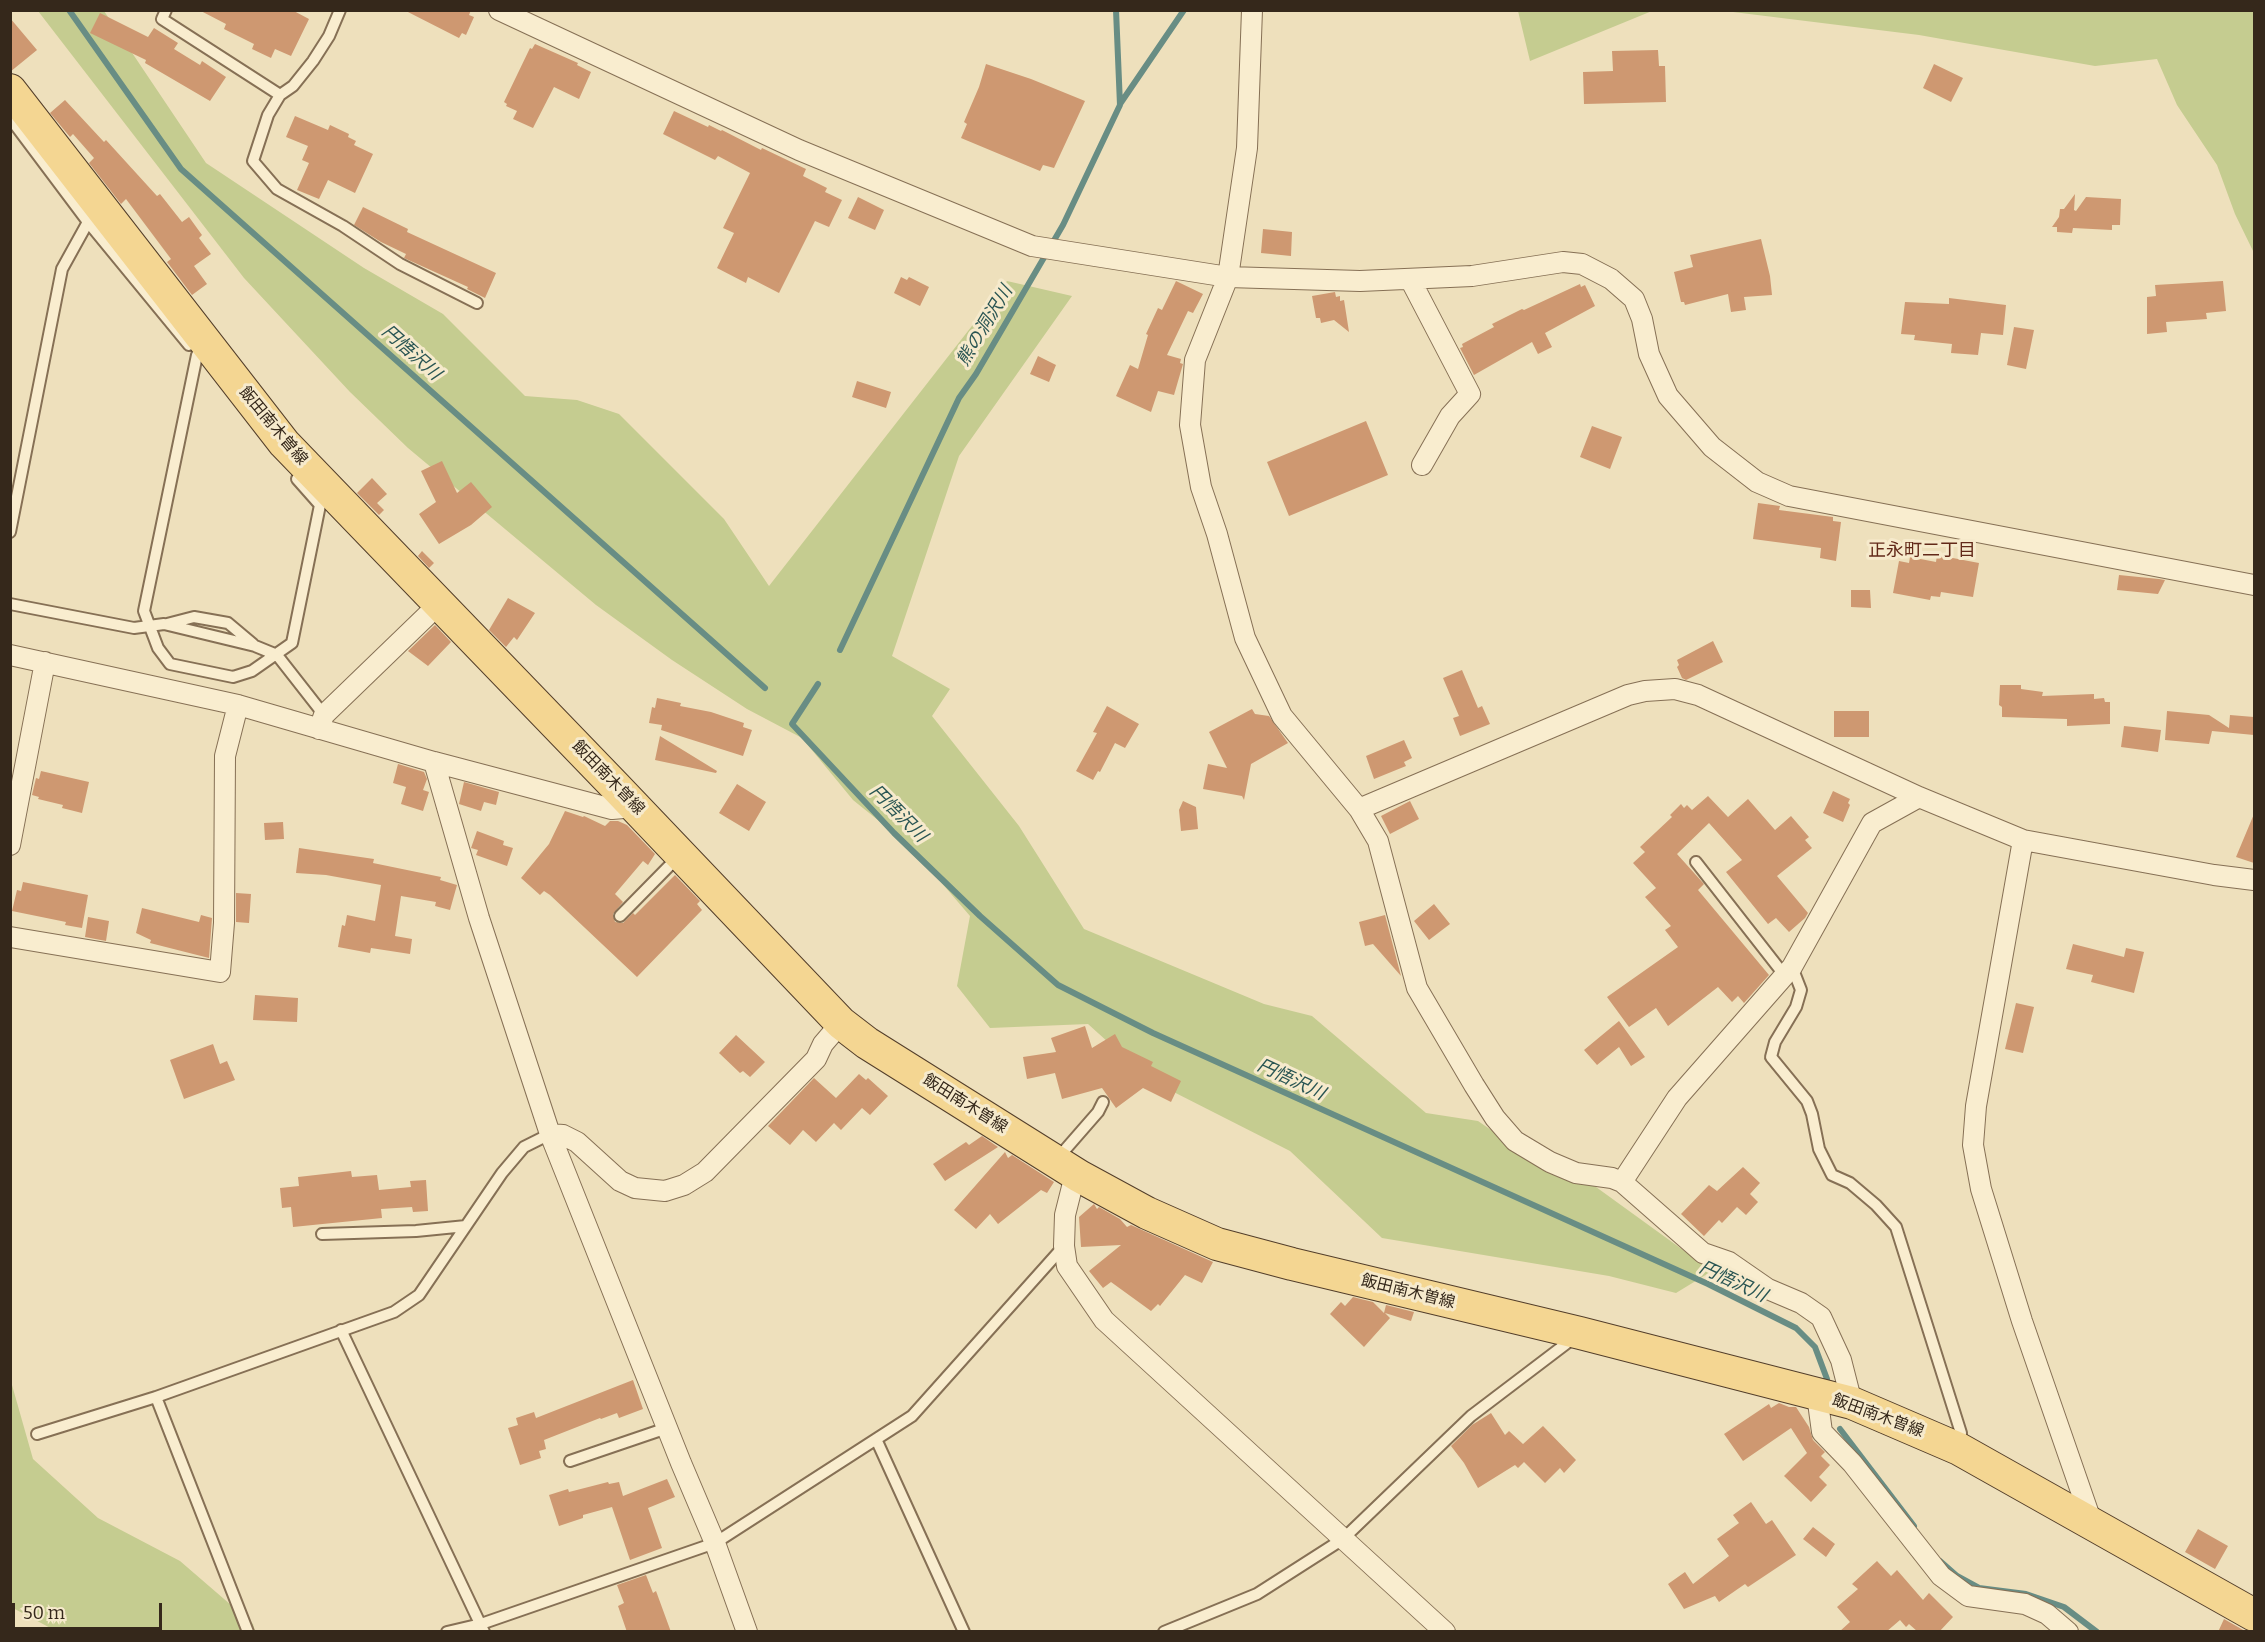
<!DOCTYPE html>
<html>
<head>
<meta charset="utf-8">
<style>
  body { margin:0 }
  #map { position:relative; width:2265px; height:1642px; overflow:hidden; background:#eee0bc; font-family:Bitter,serif }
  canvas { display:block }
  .frame { position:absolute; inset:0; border:12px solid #35281b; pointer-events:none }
  .scale { position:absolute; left:12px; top:1603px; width:150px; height:27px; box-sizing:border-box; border:3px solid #35281b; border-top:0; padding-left:8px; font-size:18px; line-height:21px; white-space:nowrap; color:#35281b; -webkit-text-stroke:4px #f6eacc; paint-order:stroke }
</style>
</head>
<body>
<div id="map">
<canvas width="2265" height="1642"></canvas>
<div class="frame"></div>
<div class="scale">50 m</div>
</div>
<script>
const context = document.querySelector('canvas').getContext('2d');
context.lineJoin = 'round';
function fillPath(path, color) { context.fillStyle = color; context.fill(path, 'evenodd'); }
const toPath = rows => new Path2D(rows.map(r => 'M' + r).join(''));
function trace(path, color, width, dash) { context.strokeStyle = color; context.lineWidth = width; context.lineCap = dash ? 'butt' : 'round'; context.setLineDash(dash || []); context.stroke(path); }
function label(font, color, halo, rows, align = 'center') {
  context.font = font + ' Bitter,"Noto Sans JP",serif'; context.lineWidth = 6; context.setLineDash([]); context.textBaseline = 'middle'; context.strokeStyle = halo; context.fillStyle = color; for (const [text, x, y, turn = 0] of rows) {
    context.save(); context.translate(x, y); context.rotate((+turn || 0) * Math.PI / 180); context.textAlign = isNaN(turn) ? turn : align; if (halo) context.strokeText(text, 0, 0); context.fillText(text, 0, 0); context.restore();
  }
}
const green = toPath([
  [38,11,104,11,206,163,364,268,443,314,525,396,577,400,619,414,724,519,769,586,1007,281,1072,296,959,456,892,656,950,689,932,716,1019,826,1084,929,1264,1004,1312,1016,1426,1113,1478,1121,1526,1154,1596,1187,1712,1271,1676,1293,1609,1276,1382,1238,1290,1151,1150,1080,1088,1024,990,1028,957,986,970,916,910,846,853,800,802,738,747,709,672,660,596,605,408,448,350,392,244,278],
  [1518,11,1518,10,1652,11,1530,61],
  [1725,11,2254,11,2254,253,2235,214,2217,165,2177,105,2157,59,2095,66,1919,35],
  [10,1378,33,1459,98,1518,180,1561,253,1624,255,1631,56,1631,11,1607]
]);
const stream = toPath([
  [69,10,181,169,765,688],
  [1120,104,1184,10],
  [840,650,959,398,976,374,1063,225,1120,105,1116,10],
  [818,684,792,724,894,833,980,916,1058,985,1153,1033,1708,1284,1796,1328,1815,1347,1827,1379],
  [1840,1429,1914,1526],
  [1940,1561,1957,1576,1979,1588,2026,1594,2064,1607,2097,1632]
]);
const building = toPath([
  [199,10,292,10,309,19,291,56,275,49,271,58,252,49,254,44,224,29,226,24],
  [404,10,471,10,469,15,474,17,466,35,462,33,459,38],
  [100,13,148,37,154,28,178,43,174,49,200,65,202,61,226,77,210,101,145,63,146,60,90,33],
  [10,18,37,50,10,72],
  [535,44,578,63,577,65,591,72,579,99,554,87,533,128,513,119,517,111,506,106,507,104,504,102,530,48,532,49],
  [1658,50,1659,66,1665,66,1666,102,1584,104,1583,72,1613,71,1612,51],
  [986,64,1031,79,1085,101,1054,168,1043,165,1040,171,961,138,967,124,964,122,979,87],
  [1934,64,1963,78,1951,102,1923,88],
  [65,100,104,142,106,140,157,196,160,194,182,222,189,217,202,235,199,238,211,254,194,266,207,284,192,295,167,262,171,259,126,199,121,204,89,163,94,158,73,134,70,137,50,113],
  [674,111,708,127,709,125,721,131,722,130,761,150,762,148,806,169,803,176,827,188,825,192,842,200,829,227,815,221,779,293,748,277,746,283,717,268,734,233,723,228,750,173,718,156,715,160,663,134],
  [295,116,328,130,330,125,349,134,348,137,356,141,354,145,373,154,355,193,328,180,319,199,297,190,309,163,302,160,308,146,286,137],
  [2075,194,2074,210,2076,211,2086,197,2121,199,2120,225,2112,225,2112,230,2073,228,2072,233,2057,232,2057,227,2052,227,2059,217,2060,209,2064,209],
  [858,197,884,210,875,230,848,218],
  [363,207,408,229,407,232,496,273,485,298,467,289,468,287,404,258,406,254,381,242,354,225],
  [1263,229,1292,232,1291,256,1261,253],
  [1761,239,1770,276,1772,295,1744,297,1746,310,1731,312,1728,294,1685,305,1684,302,1681,302,1674,272,1693,267,1690,255],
  [901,277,907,280,909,277,929,287,920,306,894,293],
  [1176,281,1203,294,1193,313,1188,311,1167,355,1181,359,1180,363,1183,364,1174,395,1158,391,1151,412,1116,396,1130,365,1138,369,1148,335,1146,334,1158,308,1162,310],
  [2223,281,2226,311,2206,313,2207,319,2166,322,2167,332,2147,334,2147,297,2156,296,2155,285],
  [1580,284,1581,287,1585,285,1595,306,1545,333,1552,347,1538,354,1532,342,1474,375,1460,348,1463,347,1462,344,1494,327,1492,324,1522,309,1524,310],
  [1335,292,1336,297,1340,296,1340,301,1344,300,1349,332,1334,320,1321,323,1320,318,1316,318,1312,296],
  [1949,298,2006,305,2003,335,1981,333,1978,355,1951,353,1952,344,1914,340,1915,335,1901,334,1905,302,1949,304],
  [2014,327,2034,330,2026,369,2007,365],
  [1038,356,1056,365,1049,382,1030,374],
  [857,381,891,392,886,408,852,397],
  [1366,421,1388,475,1289,516,1267,462],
  [1592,426,1622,437,1610,469,1580,457],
  [442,461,457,493,471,482,492,507,471,525,439,544,419,514,436,502,421,471],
  [372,478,387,494,377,503,384,510,379,515,357,493],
  [1758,503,1780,506,1779,510,1833,517,1833,521,1841,522,1836,561,1820,558,1821,548,1753,539],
  [422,551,434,563,429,568,418,556],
  [1937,555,1979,563,1973,597,1941,592,1940,597,1931,596,1930,600,1893,593,1899,561,1909,563,1910,557,1936,562],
  [2119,575,2159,579,2165,580,2158,594,2117,590],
  [1851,590,1870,590,1871,608,1851,607],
  [508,598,535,613,517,640,514,637,506,647,489,630],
  [435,625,451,642,428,666,408,651],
  [1713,641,1723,662,1686,680,1682,678,1677,667,1679,665,1677,660],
  [1462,670,1478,708,1482,706,1490,724,1460,736,1453,718,1459,716,1443,678],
  [2000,685,2021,685,2021,689,2043,692,2042,696,2094,694,2094,699,2104,698,2105,702,2110,702,2110,724,2067,726,2067,719,2002,717,2002,707,1999,705],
  [657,698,681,703,680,706,711,712,744,723,743,727,752,730,743,756,661,730,662,725,649,723,652,707,655,708],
  [1107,706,1139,724,1125,748,1115,743,1100,772,1098,771,1093,780,1076,771,1097,733,1093,732],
  [1252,709,1255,714,1269,716,1288,743,1251,764,1244,800,1242,796,1203,789,1208,764,1227,768,1209,732],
  [1834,711,1869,711,1869,737,1834,737],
  [2167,711,2209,715,2229,728,2230,715,2254,717,2254,735,2212,731,2209,744,2165,740],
  [2124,726,2161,730,2158,752,2121,747],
  [660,736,717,771,716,773,655,760],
  [1404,740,1412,758,1404,762,1406,766,1374,779,1366,756],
  [398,764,424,772,427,779,423,790,429,792,423,811,401,804,406,787,393,783],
  [41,771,89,782,82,813,62,808,63,805,38,799,39,797,32,795,36,778,39,779],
  [464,782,499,792,496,805,484,802,481,811,459,804],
  [737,784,766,802,749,831,719,813],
  [1833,791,1850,799,1848,803,1850,805,1843,822,1823,813],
  [1708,796,1728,817,1748,799,1775,830,1791,816,1809,837,1805,840,1812,848,1777,876,1808,913,1805,918,1789,932,1776,918,1768,924,1726,872,1742,860,1709,823,1677,854,1704,884,1698,890,1769,975,1744,1003,1738,996,1732,1002,1718,987,1668,1026,1656,1008,1629,1027,1607,997,1678,947,1665,930,1671,926,1645,897,1656,888,1633,863,1645,852,1640,847,1672,817,1670,815,1681,804,1684,808,1687,805,1692,810],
  [1183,801,1196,807,1198,829,1181,831,1179,810],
  [1410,801,1419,819,1390,834,1381,816],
  [565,811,583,817,584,816,605,826,610,821,618,821,627,825,655,854,648,865,643,861,615,894,623,902,613,914,615,922,623,923,633,913,635,915,675,875,700,901,697,904,702,910,637,977,550,895,544,891,540,895,521,878,549,844],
  [2254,814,2254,863,2236,857],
  [283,822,284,839,265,840,264,823],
  [477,831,504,841,503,845,513,848,507,866,476,855,478,850,471,848],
  [299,848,374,859,373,863,441,877,440,880,457,885,450,910,435,906,436,902,401,896,395,936,412,939,410,954,371,948,370,953,338,947,342,925,345,926,347,915,375,921,381,885,326,875,296,873],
  [23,882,88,895,82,928,65,925,66,922,12,911,17,890,21,891],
  [236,893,251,894,249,923,236,922],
  [1434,904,1450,924,1429,940,1414,921],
  [142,908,199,922,201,915,212,918,209,958,150,943,151,940,136,933],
  [1385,915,1401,976,1373,944,1365,946,1359,922],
  [88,917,109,921,106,941,85,937],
  [2073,944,2124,957,2126,948,2144,952,2134,993,2091,982,2093,975,2066,969],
  [255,995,298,998,297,1022,253,1020],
  [2016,1003,2034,1007,2023,1053,2005,1049],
  [1619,1021,1645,1057,1631,1066,1619,1047,1597,1065,1584,1050],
  [1085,1026,1092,1048,1115,1034,1122,1047,1153,1062,1151,1066,1181,1081,1171,1102,1143,1088,1116,1108,1102,1088,1062,1099,1055,1073,1027,1079,1023,1057,1056,1052,1051,1038],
  [736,1035,765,1062,750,1077,743,1071,740,1073,719,1053],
  [213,1044,220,1064,227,1061,235,1080,184,1099,170,1060],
  [859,1074,866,1080,868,1078,888,1096,870,1115,862,1108,841,1130,834,1123,816,1142,803,1130,790,1145,768,1126,814,1078,836,1098],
  [982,1136,998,1147,945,1181,933,1164,966,1142,969,1145],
  [1005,1152,1008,1158,1012,1155,1054,1182,1047,1193,1041,1190,998,1224,990,1214,976,1229,954,1210],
  [1743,1167,1760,1183,1750,1194,1758,1202,1746,1215,1737,1207,1722,1223,1719,1220,1704,1236,1681,1214,1709,1185,1717,1191],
  [351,1171,352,1177,377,1175,379,1190,411,1187,410,1181,426,1180,428,1211,413,1212,412,1207,381,1209,382,1218,293,1227,291,1207,282,1208,280,1188,299,1186,298,1177],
  [1094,1204,1097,1209,1099,1207,1120,1219,1127,1227,1131,1225,1213,1262,1202,1283,1185,1275,1160,1306,1158,1304,1151,1311,1111,1282,1103,1288,1089,1271,1121,1245,1081,1247,1079,1217],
  [1353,1297,1373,1302,1384,1313,1386,1305,1414,1312,1411,1321,1385,1313,1390,1318,1364,1347,1330,1314,1341,1302,1345,1306],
  [633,1380,643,1409,619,1418,617,1413,601,1419,600,1418,544,1440,546,1449,539,1451,541,1458,520,1465,508,1428,518,1425,516,1418,534,1412,536,1418],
  [1779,1403,1789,1407,1796,1407,1809,1427,1813,1440,1825,1452,1821,1456,1830,1465,1819,1477,1827,1485,1811,1502,1784,1476,1807,1453,1791,1428,1743,1461,1724,1434,1769,1404,1771,1408],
  [1491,1413,1505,1435,1509,1431,1523,1444,1543,1426,1576,1460,1564,1473,1560,1468,1545,1483,1524,1462,1518,1468,1515,1465,1478,1488,1464,1463,1451,1446,1472,1425],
  [667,1479,675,1497,648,1508,662,1548,630,1560,612,1507,583,1515,583,1518,559,1526,549,1495,568,1489,569,1492,608,1482,609,1484,619,1482,623,1496],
  [1751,1502,1766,1524,1772,1520,1796,1555,1748,1587,1745,1584,1719,1602,1715,1596,1684,1609,1668,1584,1685,1572,1693,1584,1729,1556,1717,1539,1739,1523,1733,1515],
  [1813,1527,1835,1544,1826,1557,1803,1539],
  [2198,1529,2228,1546,2215,1569,2185,1552],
  [1877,1561,1891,1576,1897,1570,1923,1600,1929,1593,1953,1617,1939,1632,1918,1632,1909,1624,1906,1627,1900,1620,1886,1632,1839,1632,1850,1622,1837,1607,1858,1589,1852,1584],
  [646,1575,653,1593,656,1591,671,1632,627,1632,618,1606,624,1603,617,1585],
  [2224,1619,2245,1631,2248,1632,2218,1632]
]);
const service = toPath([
  [166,10,162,19,280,95],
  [340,10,329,36,313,61,293,86,280,95,268,115,253,161,277,189,343,226,400,264,477,303],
  [10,118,88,222,189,345],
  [197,355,144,611,158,648,170,664,233,677,252,671,292,643,320,505,297,479],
  [10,532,62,269,88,222],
  [10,604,134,628,164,624,255,646,277,655,324,715],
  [167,624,194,617,228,623,253,644],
  [1696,862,1785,976],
  [620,916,678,857],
  [1792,967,1801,990,1796,1007,1775,1042,1771,1057,1807,1101,1812,1114,1819,1149,1832,1175,1850,1183,1876,1205,1896,1227,1961,1433,1960,1445],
  [1057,1159,1098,1112,1103,1102],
  [322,1234,416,1231,466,1226],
  [341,1330,484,1632],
  [37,1434,156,1397],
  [876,1439,964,1632],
  [570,1461,667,1428],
  [248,1632,156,1397,394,1312,419,1295,502,1173,524,1147,550,1134],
  [447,1632,481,1624,715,1543,912,1416,1064,1246],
  [1164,1632,1257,1594,1343,1539,1471,1416,1575,1337]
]);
const minor = toPath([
  [499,10,799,150,1032,246,1228,277,1360,281,1472,276,1563,262,1582,264,1611,279,1634,299,1642,319,1649,354,1668,396,1712,447,1757,482,1789,496,2254,585],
  [1252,10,1247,148,1228,277,1195,360,1190,425,1201,487,1217,534,1245,638,1282,716,1359,809,1378,841,1417,988,1474,1085,1495,1118,1515,1141,1550,1162,1576,1173,1612,1178,1622,1182,1703,1253,1729,1262,1768,1289,1801,1303,1821,1317,1841,1360,1852,1403],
  [1410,279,1470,394,1450,416,1422,465],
  [10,655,238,705,434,762,612,809,635,807],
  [319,729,324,715,440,603],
  [434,762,479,918,550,1134,681,1463,715,1543,747,1632],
  [1359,809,1628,695,1645,691,1675,689,1698,695,1919,797,2023,840,2214,875,2254,880],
  [2023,840,1976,1106,1973,1145,1981,1189,2022,1321,2092,1523],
  [10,845,45,662],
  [10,937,220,972,224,923,225,756,238,705],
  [550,1134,563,1135,577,1142,620,1181,635,1188,665,1191,684,1185,705,1172,816,1059,823,1044,841,1023],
  [1079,1176,1072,1187,1065,1215,1064,1246,1067,1266,1104,1320,1445,1632],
  [1622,1182,1677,1098,1792,967,1872,823,1919,797],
  [1817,1395,1822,1432,1852,1463,1941,1576,1968,1596,2025,1604,2047,1614,2068,1632]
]);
const primary = toPath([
  [10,90,284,443,616,787,841,1023,867,1043,1079,1176,1147,1213,1217,1244,1292,1264,1580,1333,1852,1403,1959,1449,2254,1615]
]);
const streetNames = [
  ["飯田南木曽線",273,426,50],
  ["飯田南木曽線",608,778,46],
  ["飯田南木曽線",965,1104,32],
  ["飯田南木曽線",1408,1292,14],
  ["飯田南木曽線",1878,1416,20]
];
const waterNames = [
  ["熊の洞沢川",985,326,-59],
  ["円悟沢川",411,353,42],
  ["円悟沢川",898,814,45],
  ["円悟沢川",1291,1080,25],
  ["円悟沢川",1733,1282,25]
];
const neighbourhoodNames = [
  ["正永町二丁目",1922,551]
];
fillPath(green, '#c5cc90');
trace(stream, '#688d84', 6);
fillPath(building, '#ce9871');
trace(service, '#867055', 14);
trace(minor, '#867055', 22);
trace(primary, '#533e2a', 34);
trace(service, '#f9edcf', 10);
trace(minor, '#f9edcf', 20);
trace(primary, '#f4d692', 32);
label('16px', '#35281b', '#f6eacc', streetNames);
label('italic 18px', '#295553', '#f6eacc', waterNames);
label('18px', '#622919', '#f6eacc', neighbourhoodNames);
</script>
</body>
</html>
